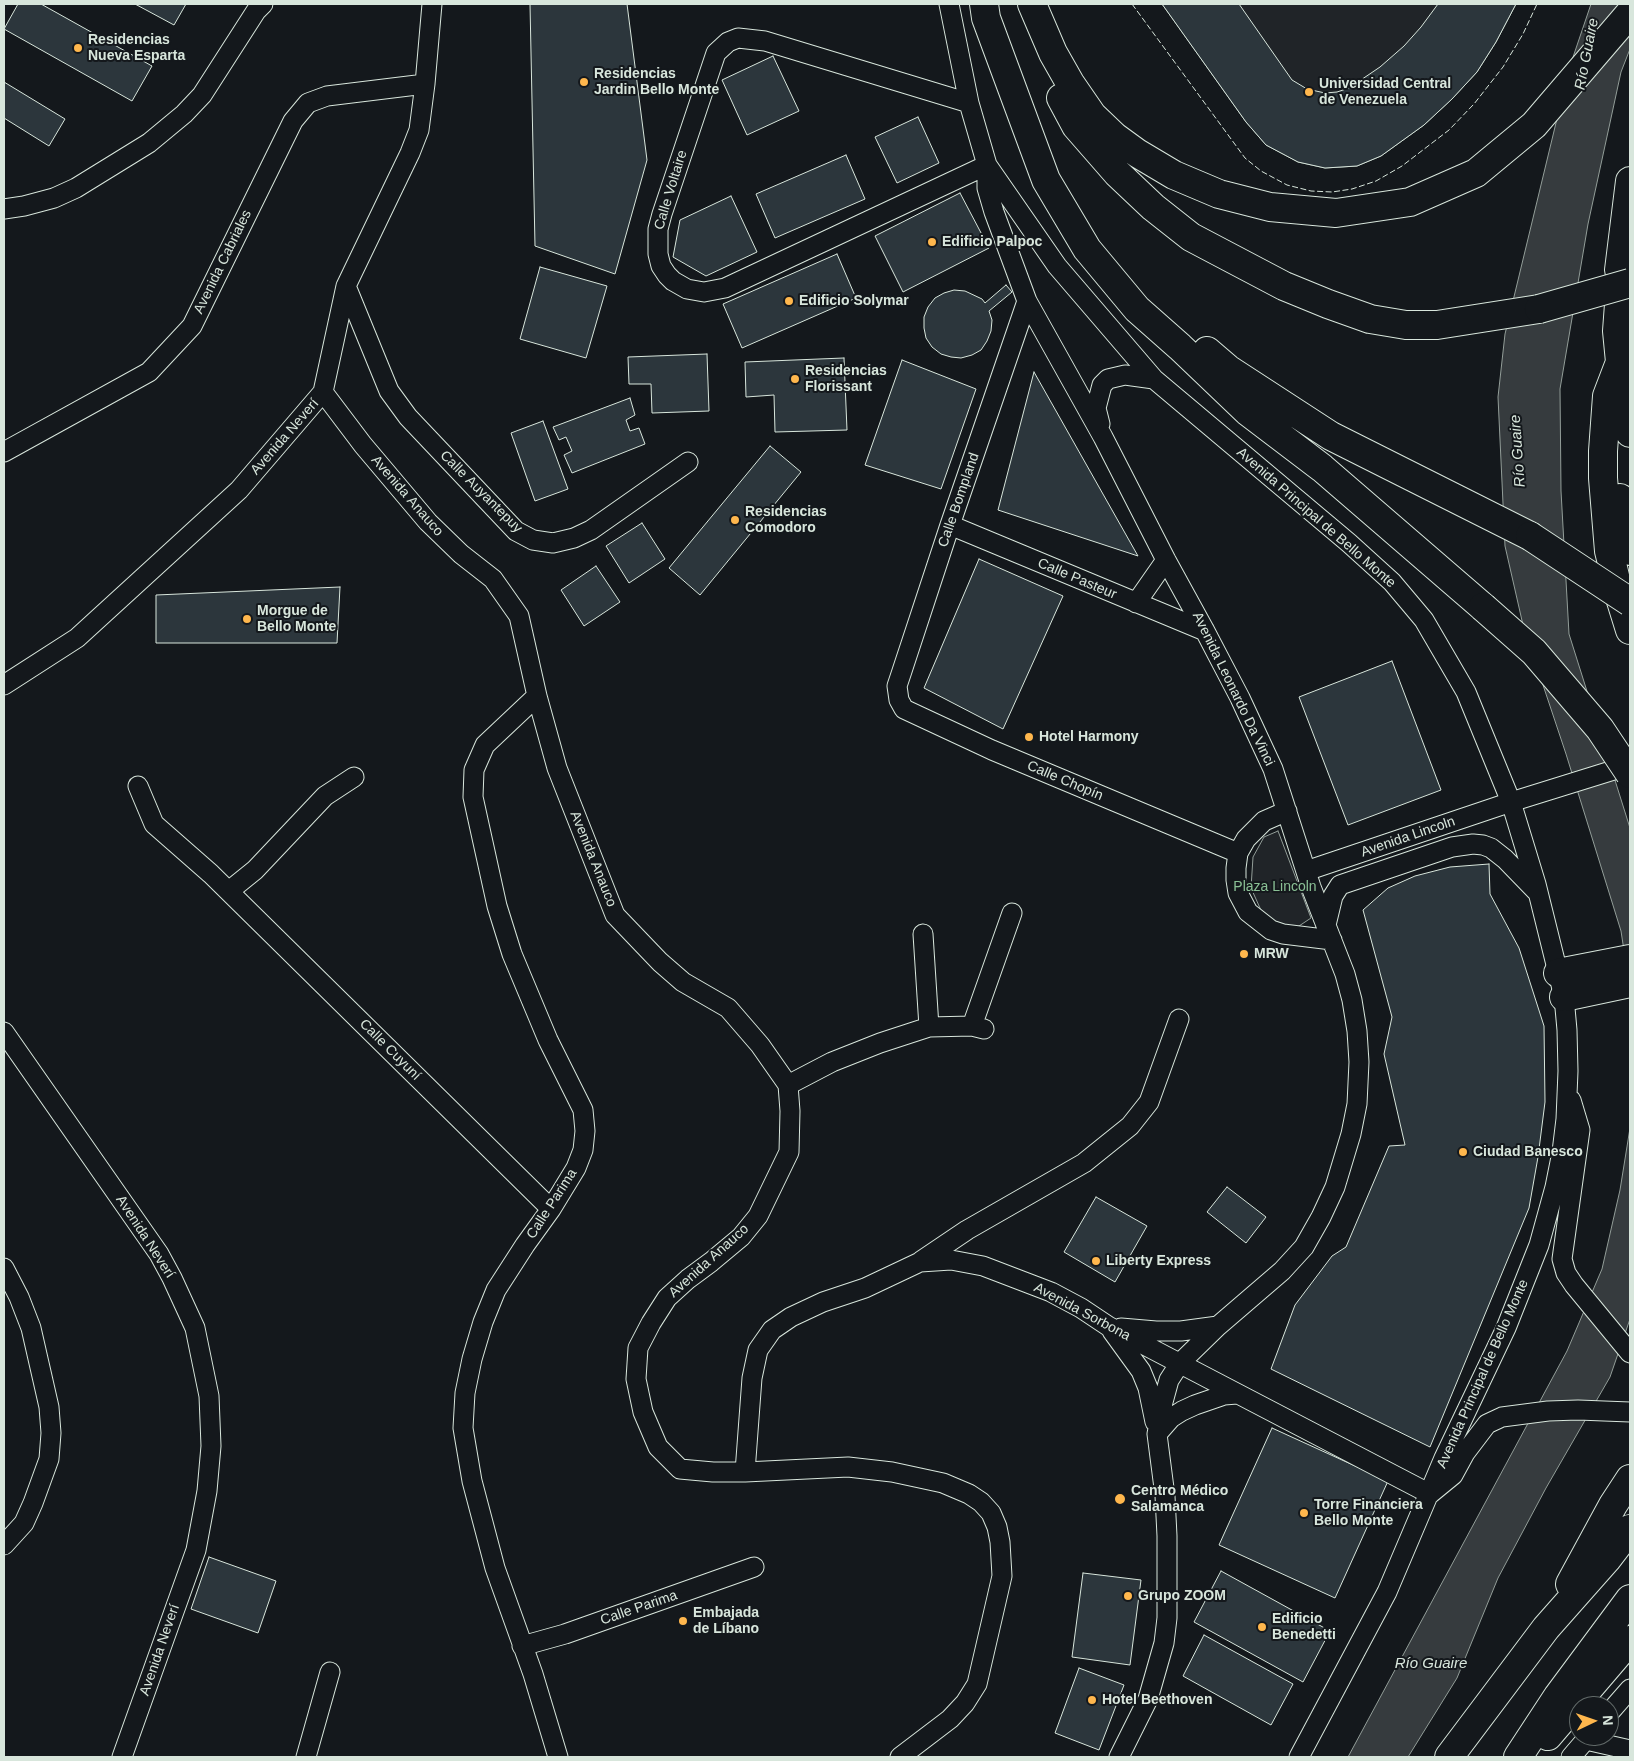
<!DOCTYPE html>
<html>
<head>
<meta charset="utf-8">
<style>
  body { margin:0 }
  #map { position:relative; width:1634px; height:1761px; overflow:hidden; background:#14181c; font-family:Arial,sans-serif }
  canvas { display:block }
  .frame { position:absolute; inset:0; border:5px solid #d8e6dc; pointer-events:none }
  .north { position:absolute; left:1569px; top:1696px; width:50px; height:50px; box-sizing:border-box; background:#14181c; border:1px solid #626a69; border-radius:50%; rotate:87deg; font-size:14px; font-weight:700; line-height:20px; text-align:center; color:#d8e6dc }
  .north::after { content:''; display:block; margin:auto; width:18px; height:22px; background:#ffb74d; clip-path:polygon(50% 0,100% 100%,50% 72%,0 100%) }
</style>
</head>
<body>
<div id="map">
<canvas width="1634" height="1761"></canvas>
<div class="frame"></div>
<div class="north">N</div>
</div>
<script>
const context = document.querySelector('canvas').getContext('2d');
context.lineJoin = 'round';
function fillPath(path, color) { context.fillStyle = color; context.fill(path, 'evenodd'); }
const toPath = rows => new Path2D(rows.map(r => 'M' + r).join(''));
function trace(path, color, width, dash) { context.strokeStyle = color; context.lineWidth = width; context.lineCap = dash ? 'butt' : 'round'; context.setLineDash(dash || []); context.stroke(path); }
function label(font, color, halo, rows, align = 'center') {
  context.font = font + ' Arial,sans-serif'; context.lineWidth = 4; context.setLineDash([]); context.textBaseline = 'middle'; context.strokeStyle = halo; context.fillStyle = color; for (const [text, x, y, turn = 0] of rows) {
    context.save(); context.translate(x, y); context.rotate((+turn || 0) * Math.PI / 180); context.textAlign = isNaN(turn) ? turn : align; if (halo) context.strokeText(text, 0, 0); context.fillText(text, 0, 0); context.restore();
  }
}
const green = toPath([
  [1162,4,1516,4,1496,42,1477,72,1452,99,1424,125,1381,156,1357,166,1325,168,1298,162,1266,145,1246,122,1162,4],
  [1278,831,1311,918,1293,930,1264,917,1251,888,1253,857,1264,837,1278,831]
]);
const water = toPath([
  [1591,4,1630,4,1630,49,1621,72,1588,224,1560,389,1561,491,1569,634,1630,828,1630,990,1621,931,1566,754,1523,625,1505,546,1498,397,1505,334,1569,69,1591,4],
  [1630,1128,1630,1319,1610,1377,1546,1488,1498,1578,1457,1678,1408,1757,1348,1757,1567,1351,1602,1269,1620,1190,1630,1128]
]);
const building = toPath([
  [18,4,41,4,152,66,132,101,4,29,18,4],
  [135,4,186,4,174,25,135,4],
  [530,4,627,4,647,160,615,274,535,246,530,4],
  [1162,4,1239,4,1292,80,1307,89,1325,93,1337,92,1349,88,1380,67,1404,46,1421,27,1438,4,1516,4,1496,42,1477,72,1452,99,1424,125,1381,156,1357,166,1325,168,1298,162,1266,145,1246,122,1162,4],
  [773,56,799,111,747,135,722,80,773,56],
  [4,82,65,119,49,146,4,118,4,82],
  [918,117,939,163,897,183,875,137,918,117],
  [846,155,865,199,775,238,756,194,846,155],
  [960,193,989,248,903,292,875,236,960,193],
  [731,196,757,252,706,276,673,257,680,220,731,196],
  [837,254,856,298,742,348,723,304,837,254],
  [540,267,607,286,586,358,520,339,540,267],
  [1006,285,1012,292,989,311,992,320,991,331,987,341,981,350,972,355,961,358,951,357,941,354,932,347,926,338,924,328,924,317,928,307,935,298,944,293,954,290,965,291,982,299,985,303,1006,285],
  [707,354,709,411,652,413,651,384,629,384,628,357,707,354],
  [844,358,847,430,775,432,774,395,746,397,745,362,844,358],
  [902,360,976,389,941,489,865,465,902,360],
  [1034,372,1138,556,998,510,1034,372],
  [630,398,635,415,626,420,630,431,639,428,645,444,572,473,564,455,572,451,566,437,559,440,553,427,630,398],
  [543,421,568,489,535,501,511,433,543,421],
  [770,446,801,472,700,595,669,568,770,446],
  [642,523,665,559,629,583,606,546,642,523],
  [979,559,1063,596,1003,729,924,688,979,559],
  [596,566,620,602,584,626,561,590,596,566],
  [340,587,337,643,156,643,156,595,340,587],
  [1392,661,1441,790,1348,825,1299,697,1392,661],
  [1489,864,1490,894,1519,948,1544,1026,1545,1102,1538,1157,1529,1208,1430,1447,1271,1369,1295,1305,1332,1256,1346,1247,1389,1146,1405,1145,1384,1054,1392,1017,1363,910,1388,888,1415,876,1450,867,1489,864],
  [1227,1187,1266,1217,1246,1243,1207,1212,1227,1187],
  [1096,1197,1147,1226,1115,1282,1064,1252,1096,1197],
  [1272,1428,1388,1481,1335,1598,1219,1545,1272,1428],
  [209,1557,276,1581,258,1633,191,1609,209,1557],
  [1221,1571,1330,1631,1303,1682,1194,1622,1221,1571],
  [1083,1573,1141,1580,1130,1665,1072,1657,1083,1573],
  [1204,1635,1293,1684,1271,1725,1183,1676,1204,1635],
  [1079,1668,1124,1685,1099,1750,1055,1733,1079,1668]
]);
const minor = toPath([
  [949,4,969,103,987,165,1057,266,1154,379,1349,543,1392,582,1424,620,1466,692,1511,802,1536,884,1564,997,1567,1030,1568,1071,1566,1119,1562,1152,1555,1187,1539,1245,1506,1328,1444,1458,1387,1592,1299,1757],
  [969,103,765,41,738,38,728,42,716,53,662,214,658,229,658,254,661,266,667,275,673,281,687,289,704,292,725,288,987,165],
  [987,165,987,188,994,212,1027,301,1103,437,1166,560,1205,631,1240,698,1273,769,1311,887,1345,974,1352,1000,1357,1031,1359,1062,1357,1104,1351,1134,1335,1187,1321,1217,1304,1247,1282,1271,1218,1326,1180,1363,1169,1380,1163,1402,1157,1434,1165,1496,1167,1536,1167,1618,1164,1643,1148,1699,1119,1757],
  [4,209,24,206,54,198,76,188,149,143,184,114,202,95,256,11,263,4],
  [346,286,389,391,408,417,516,531,533,540,553,543,574,538,591,530,688,462],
  [1027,301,950,525,902,671,897,686,899,700,904,709,992,750,1238,853],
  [323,392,363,445,428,522,461,554,493,579,519,616,537,696,557,768,615,915,660,962,683,982,728,1008,760,1045,788,1085,790,1111,789,1152,758,1216,741,1237,711,1262,688,1279,667,1298,651,1323,638,1348,636,1379,643,1412,658,1447,680,1469,713,1472,745,1472,848,1467,892,1472,943,1483,969,1494,981,1502,991,1513,997,1527,1000,1542,1002,1576,977,1684,965,1703,950,1719,900,1757],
  [1100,424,1096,408,1102,385,1108,379,1125,375,1154,379],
  [4,452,149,372,192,326,293,121,308,103,327,96,425,84],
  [950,525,1205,631],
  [1136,603,1166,560],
  [4,685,77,638,239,490,323,392,346,286,410,153,419,130,425,84,432,4],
  [537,696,485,745,474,770,473,797,497,906,512,954,548,1040,583,1110,585,1131,583,1150,576,1168,551,1209,525,1245,496,1290,483,1322,472,1359,465,1393,463,1428,472,1481,495,1568,533,1674,558,1757],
  [138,786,154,824,211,874,551,1209],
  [1287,811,1264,821,1246,839,1238,853,1236,868,1236,880,1238,893,1248,912,1271,930,1283,934,1332,940],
  [1306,871,1511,802,1630,765],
  [229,891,255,870,325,796,354,777],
  [1326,925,1333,896,1340,885,1452,847,1473,844,1483,845,1491,848,1505,859,1538,893],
  [923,934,929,1027],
  [972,1026,1012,913],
  [4,1032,159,1254,172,1278,195,1328,209,1396,211,1446,207,1491,196,1550,122,1757],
  [788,1085,832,1062,880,1043,929,1027,972,1026,984,1029],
  [1571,1100,1580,1130,1562,1259,1566,1273,1574,1285,1630,1353],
  [921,1261,967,1230,1084,1163,1130,1126,1149,1102,1179,1019],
  [4,1268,19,1297,31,1328,49,1407,51,1433,49,1459,33,1503,24,1523,4,1545],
  [1121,1328,1156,1331,1181,1331,1218,1326],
  [1112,1331,1141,1371,1148,1388,1155,1422],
  [1157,1434,1171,1418,1182,1411,1195,1405,1224,1395,1237,1394],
  [745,1472,752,1378,758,1350,772,1330,791,1317,823,1302,865,1288,920,1262,951,1260,983,1266,1051,1292,1081,1308,1108,1326,1430,1494],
  [1431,1493,1453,1475,1465,1453,1487,1424,1502,1417,1548,1411,1578,1410,1630,1412],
  [522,1646,565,1634,754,1567],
  [1609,1713,1630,1689],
  [1586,1740,1630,1750],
  [306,1757,330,1672],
  [1571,1757,1589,1736]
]);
const highway = toPath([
  [984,4,986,18,1046,180,1087,249,1137,309,1180,347,1247,411,1322,468,1483,607],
  [1032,4,1053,53,1070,83,1092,115,1115,137,1137,153,1174,175,1219,194,1270,207,1336,213,1410,202,1476,173,1534,125,1630,13],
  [1061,98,1076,126,1117,173,1153,207,1191,237,1284,286,1328,304,1370,319,1406,325,1437,325,1539,309],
  [1619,270,1630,181],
  [1619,304,1617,331,1620,362,1630,433],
  [1207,351,1228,369,1331,436,1530,536],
  [1620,362,1607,396,1603,451,1603,478,1609,551,1621,601,1630,630],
  [1620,498,1630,551],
  [1558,973,1630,959],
  [1564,997,1630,983],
  [1570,1584,1613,1505,1630,1479],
  [1548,1736,1630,1640],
  [1449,1757,1546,1628,1607,1559,1630,1529],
  [1518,1757,1558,1696,1630,1599]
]);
const highwayBridge = toPath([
  [1539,309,1630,283],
  [1530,536,1630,602],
  [1483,607,1534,652,1600,729,1630,774]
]);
const fence = toPath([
  [1132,4,1245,158,1261,171,1287,185,1311,191,1332,192,1352,189,1376,181,1402,166,1449,130,1474,104,1503,67,1523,34,1537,4]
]);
const markers = [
  [78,48,5,"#ffb74d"],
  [584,82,5,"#ffb74d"],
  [1309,92,5,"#ffb74d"],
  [932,242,5,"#ffb74d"],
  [789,301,5,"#ffb74d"],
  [795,379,5,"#ffb74d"],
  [735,520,5,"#ffb74d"],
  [247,619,5,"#ffb74d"],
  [1029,737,5,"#ffb74d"],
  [1244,954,5,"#ffb74d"],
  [1463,1152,5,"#ffb74d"],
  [1096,1261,5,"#ffb74d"],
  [1120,1499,6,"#ffb74d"],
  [1304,1513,5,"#ffb74d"],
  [1128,1596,5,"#ffb74d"],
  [683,1621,5,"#ffb74d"],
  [1262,1627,5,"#ffb74d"],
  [1092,1700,5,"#ffb74d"]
];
const poiNames = [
  ["Residencias",88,40],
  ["Nueva Esparta",88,56],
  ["Residencias",594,74],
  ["Jardin Bello Monte",594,90],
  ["Universidad Central",1319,84],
  ["de Venezuela",1319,100],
  ["Edificio Palpoc",942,242],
  ["Edificio Solymar",799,301],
  ["Residencias",805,371],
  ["Florissant",805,387],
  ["Residencias",745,512],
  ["Comodoro",745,528],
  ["Morgue de",257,611],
  ["Bello Monte",257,627],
  ["Hotel Harmony",1039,737],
  ["MRW",1254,954],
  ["Ciudad Banesco",1473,1152],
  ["Liberty Express",1106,1261],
  ["Centro Médico",1131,1491],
  ["Salamanca",1131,1507],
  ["Torre Financiera",1314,1505],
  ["Bello Monte",1314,1521],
  ["Grupo ZOOM",1138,1596],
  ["Embajada",693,1613],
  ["de Líbano",693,1629],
  ["Edificio",1272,1619],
  ["Benedetti",1272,1635],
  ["Hotel Beethoven",1102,1700]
];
const streetNames = [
  ["Calle Voltaire",671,190,-73],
  ["Avenida Cabriales",223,262,-64],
  ["Avenida Neverí",285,437,-49],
  ["Calle Auyantepuy",481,492,45],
  ["Avenida Anauco",407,496,49],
  ["Calle Bompland",959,500,-71],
  ["Avenida Principal de Bello Monte",1316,518,41],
  ["Calle Pasteur",1077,579,23],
  ["Avenida Leonardo Da Vinci",1233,689,64],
  ["Calle Chopín",1065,781,23],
  ["Avenida Lincoln",1408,837,-19],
  ["Avenida Anauco",593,859,68],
  ["Calle Cuyuní",390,1050,45],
  ["Calle Parima",552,1204,-57],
  ["Avenida Neverí",145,1237,57],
  ["Avenida Anauco",709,1261,-42],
  ["Avenida Sorbona",1082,1312,28],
  ["Avenida Principal de Bello Monte",1483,1374,-66],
  ["Calle Parima",639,1608,-19],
  ["Avenida Neverí",160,1650,-71]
];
const parkNames = [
  ["Plaza Lincoln",1275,887]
];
const waterNames = [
  ["Río Guaire",1587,54,-79],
  ["Río Guaire",1518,451,-94],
  ["Río Guaire",1431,1664]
];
fillPath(green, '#202428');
trace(green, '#939e99', 1);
fillPath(water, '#363b3e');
trace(water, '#939e99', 1);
fillPath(building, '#2c363c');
trace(building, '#d8e6dc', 1);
trace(minor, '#d8e6dc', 21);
trace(highway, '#d8e6dc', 30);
trace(minor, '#14181c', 19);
trace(highway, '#14181c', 28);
trace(highwayBridge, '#d8e6dc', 30, []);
trace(highwayBridge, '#14181c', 28);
trace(fence, '#d8e6dc', 1, [6, 2.5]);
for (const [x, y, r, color] of markers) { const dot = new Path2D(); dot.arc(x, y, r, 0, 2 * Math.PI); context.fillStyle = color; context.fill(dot); trace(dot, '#14181c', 2); }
label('bold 14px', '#d8e6dc', '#14181c', poiNames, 'left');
label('14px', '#d8e6dc', '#14181c', streetNames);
label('14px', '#8ac095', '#14181c', parkNames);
label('italic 15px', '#d8e6dc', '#14181c', waterNames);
</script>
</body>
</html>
